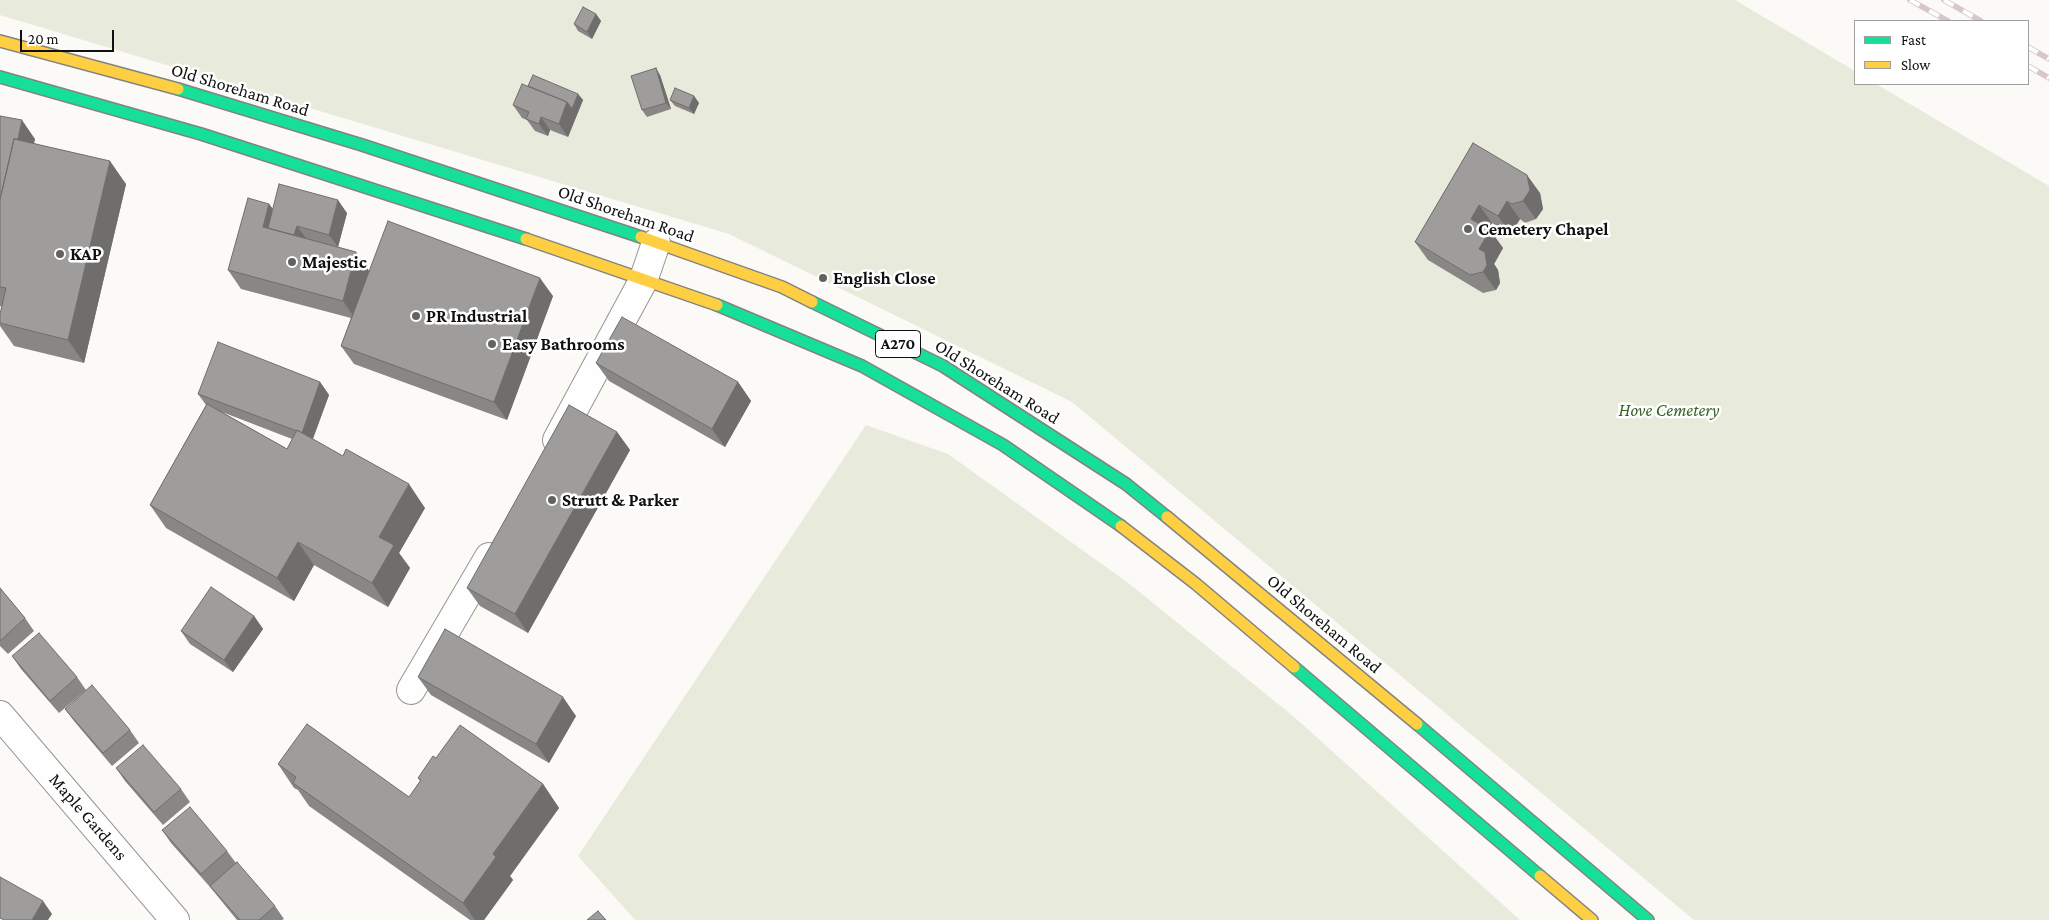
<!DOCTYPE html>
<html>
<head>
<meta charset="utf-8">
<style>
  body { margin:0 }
  #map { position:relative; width:2049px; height:920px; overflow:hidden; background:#fbfaf6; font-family:"Crimson Pro",serif }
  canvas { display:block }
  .legend { position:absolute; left:1854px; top:20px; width:175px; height:65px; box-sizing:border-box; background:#fff; border:1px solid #9f9f9f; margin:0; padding:6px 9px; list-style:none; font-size:15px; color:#101010 }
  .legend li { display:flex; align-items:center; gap:10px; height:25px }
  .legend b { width:25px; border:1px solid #9f9f9f }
  .scale { position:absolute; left:20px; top:30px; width:94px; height:22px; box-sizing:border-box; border:2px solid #101010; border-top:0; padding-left:6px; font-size:15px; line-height:18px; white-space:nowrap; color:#101010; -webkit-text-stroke:4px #fff; paint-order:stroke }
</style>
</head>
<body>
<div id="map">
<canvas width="2049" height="920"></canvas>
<ul class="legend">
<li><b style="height:6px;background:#16e098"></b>Fast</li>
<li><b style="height:6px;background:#ffcf43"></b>Slow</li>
</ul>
<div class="scale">20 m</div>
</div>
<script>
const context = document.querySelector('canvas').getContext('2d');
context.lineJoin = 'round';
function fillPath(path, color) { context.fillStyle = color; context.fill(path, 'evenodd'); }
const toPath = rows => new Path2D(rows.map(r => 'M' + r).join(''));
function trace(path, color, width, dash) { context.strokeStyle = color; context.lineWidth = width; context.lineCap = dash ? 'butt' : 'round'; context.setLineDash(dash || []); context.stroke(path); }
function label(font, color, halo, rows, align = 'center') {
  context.font = font + ' "Crimson Pro",serif'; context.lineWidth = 5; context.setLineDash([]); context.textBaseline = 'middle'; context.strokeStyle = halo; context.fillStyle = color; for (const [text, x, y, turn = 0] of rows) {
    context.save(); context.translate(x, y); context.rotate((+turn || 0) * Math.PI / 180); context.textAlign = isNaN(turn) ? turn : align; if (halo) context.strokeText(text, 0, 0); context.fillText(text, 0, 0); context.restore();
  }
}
const cemetery = toPath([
  [0,0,1735,0,1855,71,1855,84,1876,84,2049,186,2049,920,1694,920,1072,402,729,234,0,15],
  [866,425,948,454,1127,582,1293,716,1520,920,635,920,578,856]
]);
const street = toPath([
  [557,440,643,281,656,243],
  [411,690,489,557],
  [0,715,175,920]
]);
const fast = toPath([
  [0,77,201,134,526,239],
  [178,89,362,145,641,237],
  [812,302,943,366,1126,484,1167,517],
  [717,305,862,366,1003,445,1121,526],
  [1294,667,1540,876],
  [1417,724,1648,920]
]);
const slow = toPath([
  [0,41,178,89],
  [641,237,782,287,812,302],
  [526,239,717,305],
  [1167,517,1417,724],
  [1121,526,1196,584,1294,667],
  [1540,876,1592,920]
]);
const rail = toPath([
  [1910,0,1948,21],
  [1944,0,1981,21],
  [2028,47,2049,59],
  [2028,66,2049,78]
]);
const wall = toPath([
  [596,14,601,21,592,39,578,31,574,24],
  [660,75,671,109,647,117,642,110],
  [528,86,578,94,583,100,568,137,550,130,548,136,535,131,527,120,522,118,513,105],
  [694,96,699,103,694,114,675,106,670,100],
  [0,116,35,139,34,143,126,184,84,363,14,346,0,326,0,314,2,307,0,306],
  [1473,143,1540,193,1543,209,1536,219,1525,223,1520,219,1511,234,1492,223,1489,229,1503,248,1494,264,1498,270,1500,283,1496,290,1483,293,1428,260,1415,242],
  [269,204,273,209,347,213,338,247,356,252,369,271,553,296,507,420,354,364,341,346,351,318,241,289,228,270],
  [596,363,738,382,751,401,725,447,609,381],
  [320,382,329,395,313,439,425,508,399,553,410,568,388,607,314,565,294,601,166,528,150,505,206,405,198,394],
  [222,412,292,439,287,449],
  [617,432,630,450,528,633,480,606,467,588],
  [0,588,25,618,34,631,8,654,0,646],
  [254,616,263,629,233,672,190,644,181,631],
  [12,656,77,677,86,690,59,713,21,669],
  [418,677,576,716,549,763,431,695],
  [65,709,130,730,139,743,112,766,74,721],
  [436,758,543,784,559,808,510,876,513,880,484,920,470,920,309,806,298,790,294,788,278,764,409,797,420,781,418,778],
  [116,768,181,789,190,802,163,825,125,781],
  [162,830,227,851,236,863,275,906,284,919,282,920,237,920,210,887,171,843]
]);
const shadedWall = toPath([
  [596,14,601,21,592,39,587,32],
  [656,68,660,75,671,109,666,103],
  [578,94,583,100,568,137,559,124,567,102],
  [694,96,699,103,694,114,689,108],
  [541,117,550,130,548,136,539,124],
  [22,120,35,139,18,215,5,196],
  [110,161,126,184,84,363,68,340],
  [1527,175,1540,193,1543,209,1536,219,1523,201],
  [338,200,347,213,338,247,329,235],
  [1507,201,1520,219,1511,234,1498,216],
  [269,204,282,222,278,236,263,227],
  [1479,205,1492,223,1484,237,1471,219],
  [297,226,306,238,293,240],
  [1490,230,1503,248,1494,264,1498,270,1500,283,1496,290,1483,272,1479,249],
  [356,252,369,271,356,320,343,301],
  [540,278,553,296,507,420,494,402],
  [320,382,329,395,310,446,301,433],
  [738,382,751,401,725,447,712,429],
  [617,432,630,450,528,633,515,614],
  [409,484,425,508,399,553,410,568,388,607,372,583,379,537],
  [298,542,314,565,294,601,277,578],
  [254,616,263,629,233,672,224,660],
  [563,697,576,716,549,763,536,744],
  [543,784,559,808,510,876,513,880,484,920,475,920,463,903,493,854],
  [43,901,52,914,48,920,32,920]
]);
const building = toPath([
  [583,7,596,14,587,32,574,24,583,7],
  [656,68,666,103,642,110,631,76,656,68],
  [533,75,578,94,572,109,567,102,528,86,533,75],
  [522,84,567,102,559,124,541,117,539,124,526,119,529,112,513,105,522,84],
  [675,88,694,96,689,108,670,100,675,88],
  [0,116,22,120,18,139,14,139,1,195,0,195,0,116],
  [14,139,110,161,68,340,0,323,0,314,6,288,0,287,0,200,14,139],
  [1473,143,1527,175,1530,190,1523,201,1512,204,1507,201,1498,216,1479,205,1471,219,1490,230,1479,249,1485,252,1487,265,1483,272,1470,275,1415,242,1473,143],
  [279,184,338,200,329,235,297,226,294,235,268,228,279,184],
  [248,198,269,204,263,227,356,252,343,301,228,270,248,198],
  [388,221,540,278,494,402,341,346,388,221],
  [622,317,738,382,712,429,596,363,622,317],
  [218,342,320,382,302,433,297,430,297,431,198,394,218,342],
  [207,404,287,449,297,430,343,456,346,449,409,484,379,537,394,545,372,583,298,542,277,578,150,505,207,404],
  [569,405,617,432,515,614,467,588,569,405],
  [211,587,254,616,224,660,181,631,211,587],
  [0,588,25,618,0,641,0,588],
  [445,629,563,697,536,744,418,677,445,629],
  [39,633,77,677,50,701,12,656,39,633],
  [92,685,130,730,103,753,65,709,92,685],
  [307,724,409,797,421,780,418,778,433,756,436,758,460,725,543,784,493,854,496,857,463,903,293,783,296,777,278,764,307,724],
  [143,745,181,789,154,812,116,768,143,745],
  [190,807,227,851,201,874,162,830,190,807],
  [237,862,275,906,259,920,240,920,210,886,237,862],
  [0,877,43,901,32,920,4,920,0,918,0,877],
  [598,911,606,920,587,920,598,911]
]);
const markers = [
  [1468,229,5,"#626260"],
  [60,254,5,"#626260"],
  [292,262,5,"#626260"],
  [823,278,5,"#626260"],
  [416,316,5,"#626260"],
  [492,344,5,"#626260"],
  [552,500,5,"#626260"]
];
const shields = [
  [898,344,45]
];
const shieldNames = [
  ["A270",898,344]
];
const streetNames = [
  ["Old Shoreham Road",240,90,17],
  ["Old Shoreham Road",626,214,19],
  ["Old Shoreham Road",997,382,32],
  ["Old Shoreham Road",1324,624,40],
  ["Maple Gardens",88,817,49]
];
const poiNames = [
  ["Cemetery Chapel",1478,229],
  ["KAP",70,254],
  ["Majestic",302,262],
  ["English Close",833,278],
  ["PR Industrial",426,316],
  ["Easy Bathrooms",502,344],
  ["Strutt & Parker",562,500]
];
const parkNames = [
  ["Hove Cemetery",1669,410]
];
fillPath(cemetery, '#e8ebdb');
trace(street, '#969594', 30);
trace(fast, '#838381', 14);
trace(slow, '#838381', 14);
trace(street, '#fefefe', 28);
trace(fast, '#16e098', 11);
trace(slow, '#ffcf43', 11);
trace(rail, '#d6c7c8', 5.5);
trace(rail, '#fff', 4, [11]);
fillPath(wall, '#898785');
fillPath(shadedWall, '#6f6e6c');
fillPath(building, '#9f9d9b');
trace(building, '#6f6e6c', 1);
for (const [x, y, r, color] of markers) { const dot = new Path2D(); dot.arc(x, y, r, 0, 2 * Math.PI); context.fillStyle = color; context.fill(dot); trace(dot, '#fff', 2); }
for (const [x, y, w] of shields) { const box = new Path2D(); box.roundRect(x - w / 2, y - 13.5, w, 27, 4); context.fillStyle = '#fff'; context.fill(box); trace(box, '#101010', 1); }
label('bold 16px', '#101010', null, shieldNames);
label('18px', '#101010', '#fff', streetNames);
label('bold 18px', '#101010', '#fff', poiNames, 'left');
label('italic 18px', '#376225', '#fff', parkNames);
</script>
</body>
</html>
